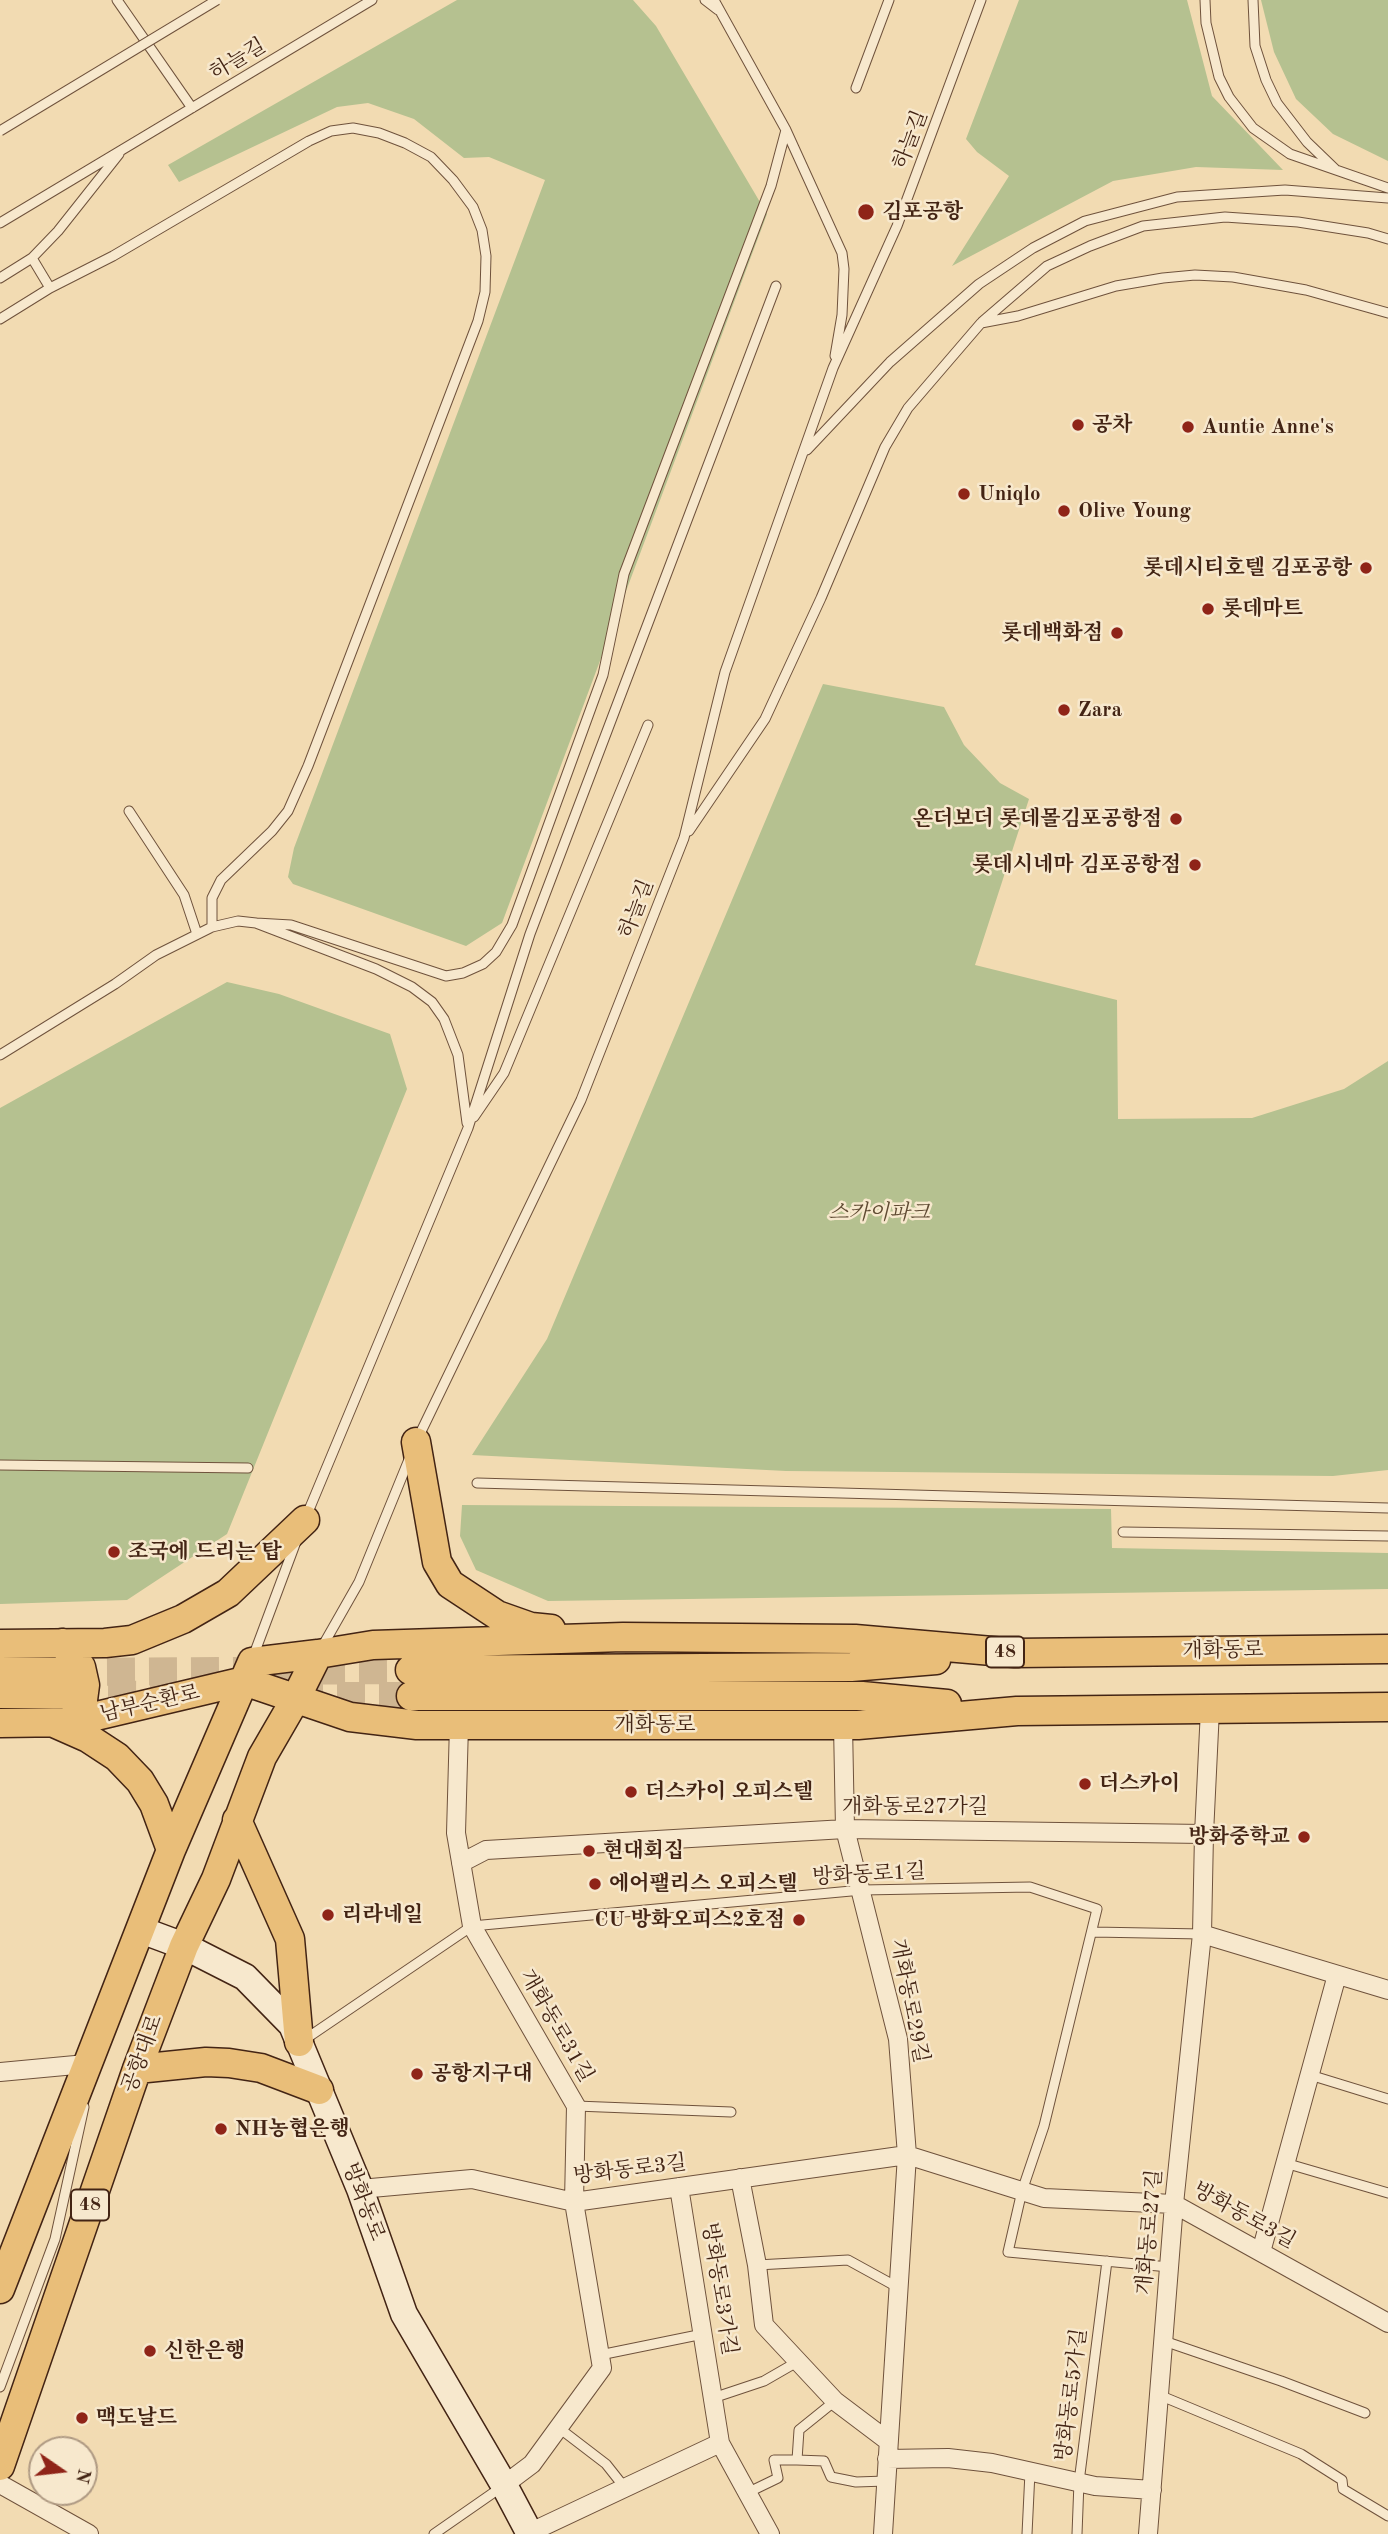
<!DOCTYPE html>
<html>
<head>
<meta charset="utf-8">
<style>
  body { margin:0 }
  #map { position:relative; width:1388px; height:2534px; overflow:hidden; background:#f2dbb2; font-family:"Old Standard TT",serif }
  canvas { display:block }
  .north { position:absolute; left:28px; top:2436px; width:70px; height:70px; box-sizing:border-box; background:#f7e8cd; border:2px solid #af9a83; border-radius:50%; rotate:104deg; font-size:19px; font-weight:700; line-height:28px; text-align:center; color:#432414 }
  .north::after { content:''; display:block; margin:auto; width:24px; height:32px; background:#8f2418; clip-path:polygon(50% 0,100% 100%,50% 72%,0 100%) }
</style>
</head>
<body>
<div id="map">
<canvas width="1388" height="2534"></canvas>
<div class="north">N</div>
</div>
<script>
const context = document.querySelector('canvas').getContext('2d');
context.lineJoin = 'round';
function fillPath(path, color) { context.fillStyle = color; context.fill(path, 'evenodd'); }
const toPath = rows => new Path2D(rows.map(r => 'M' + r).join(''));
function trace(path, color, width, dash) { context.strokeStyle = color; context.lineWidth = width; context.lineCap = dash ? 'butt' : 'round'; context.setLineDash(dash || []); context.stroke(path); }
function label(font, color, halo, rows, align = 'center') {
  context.font = font + ' "Old Standard TT","Noto Serif KR",serif'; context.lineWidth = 5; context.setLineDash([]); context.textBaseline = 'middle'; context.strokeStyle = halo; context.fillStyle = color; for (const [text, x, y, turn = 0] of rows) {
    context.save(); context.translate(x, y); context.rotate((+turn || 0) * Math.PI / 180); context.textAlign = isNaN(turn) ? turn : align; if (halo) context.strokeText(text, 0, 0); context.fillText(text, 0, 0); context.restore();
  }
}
const green = toPath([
  [457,0,633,0,656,26,767,214,502,923,466,946,293,884,288,877,294,848,545,180,489,157,464,158,414,119,368,103,337,107,179,182,168,165],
  [1019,0,1187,0,1212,96,1283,170,1196,167,1113,181,952,266,1009,176,977,152,966,139],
  [1261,0,1388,0,1388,161,1333,134,1296,99,1274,52],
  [823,684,944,707,964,745,1000,783,1029,799,975,965,1117,1000,1118,1119,1252,1118,1344,1089,1388,1061,1388,1470,1333,1476,786,1471,472,1455,547,1339],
  [227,982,279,994,390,1034,407,1089,227,1534,127,1600,0,1604,0,1108],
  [462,1505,1111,1509,1112,1548,1388,1553,1388,1589,548,1601,476,1570,460,1536]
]);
const primaryTunnel = toPath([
  [65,1672,410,1670],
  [66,1694,163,1695],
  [295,1696,411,1696]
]);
const lane = toPath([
  [117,0,192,108],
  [705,0,718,10],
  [714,0,786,130,842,253,844,269,842,315,835,356],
  [1205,0,1206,23,1219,77,1229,97,1253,128,1290,154,1388,188],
  [1253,0,1255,46,1266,80,1277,103,1307,142,1335,169],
  [856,88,889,0],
  [0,223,372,0],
  [32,258,50,288,113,256,309,141,331,131,353,128,379,133,405,143,431,157,453,180,473,207,482,230,486,256,485,292,478,321,308,766,288,811,272,831,221,880,212,898,212,927],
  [0,278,32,258,58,231,119,154],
  [0,319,50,288],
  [982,322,1047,266,1090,246,1143,226,1225,217,1298,222,1368,233,1388,239],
  [807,450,890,362,979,284,1033,248,1085,221,1177,197,1285,190,1388,198],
  [129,811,184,895,197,934],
  [689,831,765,719,821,598,885,447,908,408,981,323,1018,316,1116,286,1163,278,1195,275,1233,277,1306,290,1388,313],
  [256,923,291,925,446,976,463,973,483,964,496,952,512,925,603,675,624,574,771,186,786,130],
  [0,1055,115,984,156,955,212,927,238,921,256,923,376,969,412,987,432,1002,444,1019,458,1055,467,1123],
  [474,1117,504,1073,648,725],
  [417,1440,581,1100,684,838,725,672,833,368,897,226,981,0],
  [0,1465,248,1468],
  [477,1483,1388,1508],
  [306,1517,468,1128,530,934,776,286],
  [1123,1532,1388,1536],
  [322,1647,359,1582,410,1457],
  [253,1657,297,1539],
  [1093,1932,1202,1934],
  [304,2040,472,1926,862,1890,1030,1887,1097,1909,1044,2126,1022,2191,1008,2252,1169,2267],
  [1310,2075,1388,2099],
  [576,2106,731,2112],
  [1285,2163,1388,2193],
  [757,2265,848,2260,899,2288],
  [1164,2341,1281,2381,1365,2413],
  [600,2355,703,2334],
  [0,2387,55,2239,84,2107],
  [1159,2395,1301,2454,1342,2480,1343,2489,1388,2516],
  [713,2398,764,2381,797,2362],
  [559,2428,606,2464,625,2488],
  [797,2460,824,2461,831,2477,856,2482,886,2481],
  [747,2493,778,2478,774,2460,797,2460,799,2430,835,2401],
  [434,2534,503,2486],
  [1027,2534,1030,2472],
  [1077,2534,1079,2482,1107,2261]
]);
const street = toPath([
  [459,1725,456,1833,472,1926,576,2106,574,2202,602,2368,532,2464,504,2485],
  [843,1725,845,1829,898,2039,907,2155,883,2534],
  [461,1863,486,1850,845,1829,1204,1834],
  [1202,1934,1388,1990],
  [0,2072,86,2064],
  [740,2178,757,2265,764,2325,835,2401,888,2441],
  [679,2187,720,2443,770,2534],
  [360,2189,472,2179,574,2202,907,2155,1044,2198,1174,2204,1388,2323],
  [1261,2252,1337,1975],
  [887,2459,948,2458,992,2463,1095,2486,1152,2490],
  [0,2484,89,2534],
  [529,2533,720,2443],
  [1148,2534,1174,2204,1202,1934,1204,1834,1210,1709]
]);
const secondary = toPath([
  [141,1930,184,1946,245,1977,292,2025,360,2189,404,2314,504,2485,530,2534]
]);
const primary = toPath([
  [416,1442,437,1562,450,1584,497,1615,531,1627,551,1629],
  [62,1643,81,1667,85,1685,83,1700,71,1722],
  [0,1644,105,1643,132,1640,183,1619,228,1593,305,1520],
  [410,1670,851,1667,936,1660],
  [0,1672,65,1672],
  [0,1694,66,1694],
  [411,1696,862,1696,947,1704],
  [0,1723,71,1722,244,1681,350,1717,417,1725,858,1725,1017,1711,1388,1707],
  [54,1723,88,1738,117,1757,140,1781,154,1804,171,1850],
  [237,1820,290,1939,299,2042],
  [137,2069,206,2062,229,2063,261,2068,319,2090],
  [0,2289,171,1850,252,1662,318,1654,373,1645,623,1637,855,1639,1015,1653,1388,1649],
  [0,2466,137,2069,184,1946,216,1879,262,1757,295,1700,318,1654]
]);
const laneBridge = toPath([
  [0,131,217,0]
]);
const markers = [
  [866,212,9,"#8f2418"],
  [1078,425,7,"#8f2418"],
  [1188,427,7,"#8f2418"],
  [964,494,7,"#8f2418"],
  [1064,511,7,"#8f2418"],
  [1366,568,7,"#8f2418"],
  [1208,609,7,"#8f2418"],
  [1117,633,7,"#8f2418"],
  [1064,710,7,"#8f2418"],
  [1176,819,7,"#8f2418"],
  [1195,865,7,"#8f2418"],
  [114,1552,7,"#8f2418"],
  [1085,1784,7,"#8f2418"],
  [631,1792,7,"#8f2418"],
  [1304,1837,7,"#8f2418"],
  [589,1851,7,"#8f2418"],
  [595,1884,7,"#8f2418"],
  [328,1915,7,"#8f2418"],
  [799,1920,7,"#8f2418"],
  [417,2074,7,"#8f2418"],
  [221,2129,7,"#8f2418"],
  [150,2351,7,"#8f2418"],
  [82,2418,7,"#8f2418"]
];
const shields = [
  [1005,1652,38],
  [90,2205,38]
];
const shieldNames = [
  ["48",1005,1652],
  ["48",90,2205]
];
const streetNames = [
  ["하늘길",238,60,-31],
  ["하늘길",911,140,-69],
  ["하늘길",637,909,-69],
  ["개화동로",1223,1651,-1],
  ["남부순환로",150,1704,-13],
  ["개화동로",655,1725],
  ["개화동로27가길",915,1807],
  ["방화동로1길",869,1875,-3],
  ["개화동로29길",909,2001,79],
  ["개화동로31길",556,2026,60],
  ["공항대로",143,2054,-70],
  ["방화동로3길",630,2170,-7],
  ["방화동로",363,2202,69],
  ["방화동로3길",1244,2216,29],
  ["개화동로27길",1150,2232,-85],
  ["방화동로3가길",719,2289,81],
  ["방화동로5가길",1072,2395,-83]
];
const poiNames = [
  ["김포공항",882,212],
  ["공차",1092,425],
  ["Auntie Anne's",1202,427],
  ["Uniqlo",978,494],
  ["Olive Young",1078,511],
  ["롯데시티호텔 김포공항",1352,568,"right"],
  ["롯데마트",1222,609],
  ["롯데백화점",1103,633,"right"],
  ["Zara",1078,710],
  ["온더보더 롯데몰김포공항점",1162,819,"right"],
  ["롯데시네마 김포공항점",1181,865,"right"],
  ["조국에 드리는 탑",128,1552],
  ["더스카이",1099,1784],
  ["더스카이 오피스텔",645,1792],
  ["방화중학교",1290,1837,"right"],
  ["현대회집",603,1851],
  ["에어팰리스 오피스텔",609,1884],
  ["리라네일",342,1915],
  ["CU 방화오피스2호점",785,1920,"right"],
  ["공항지구대",431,2074],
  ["NH농협은행",235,2129],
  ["신한은행",164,2351],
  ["맥도날드",96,2418]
];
const parkNames = [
  ["스카이파크",879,1213]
];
fillPath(green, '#b5c190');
trace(primaryTunnel, '#cfb692', 28, [28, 14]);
trace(lane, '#6f523c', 11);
trace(street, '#6f523c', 20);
trace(secondary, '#432414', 29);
trace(primary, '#432414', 31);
trace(lane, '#f7e8cd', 9);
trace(street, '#f7e8cd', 18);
trace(secondary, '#f7e8cd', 26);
trace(primary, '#e9be79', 28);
trace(laneBridge, '#6f523c', 11, []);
trace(laneBridge, '#f7e8cd', 9);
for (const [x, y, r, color] of markers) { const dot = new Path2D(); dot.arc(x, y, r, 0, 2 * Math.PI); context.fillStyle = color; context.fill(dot); trace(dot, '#f7e8cd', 2.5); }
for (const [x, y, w] of shields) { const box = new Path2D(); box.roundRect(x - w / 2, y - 15.5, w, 31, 5); context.fillStyle = '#f7e8cd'; context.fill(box); trace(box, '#432414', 2); }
label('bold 19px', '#432414', null, shieldNames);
label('21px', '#432414', '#f7e8cd', streetNames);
label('bold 21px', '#432414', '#f7e8cd', poiNames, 'left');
label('italic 21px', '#604b33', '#f7e8cd', parkNames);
</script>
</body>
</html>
